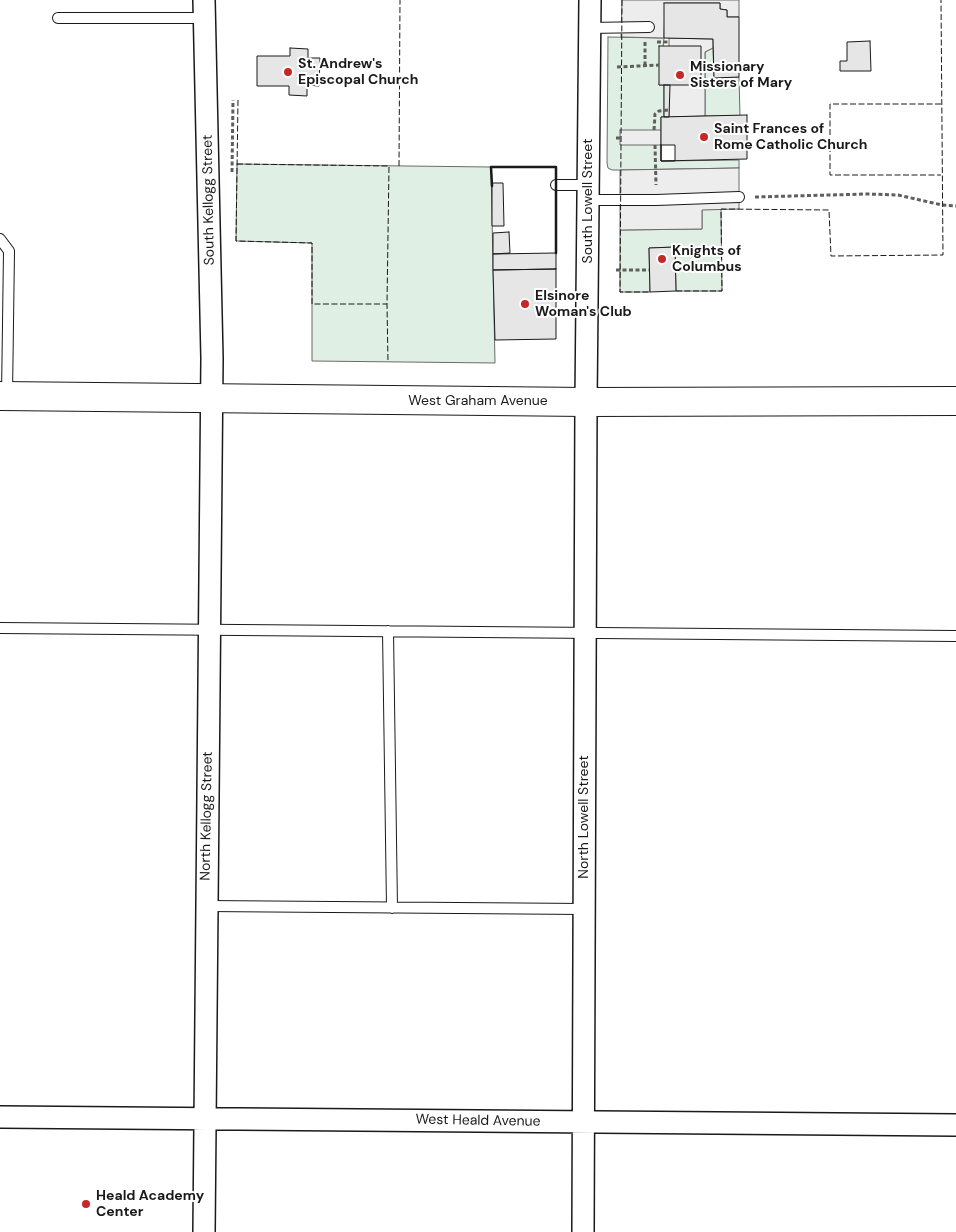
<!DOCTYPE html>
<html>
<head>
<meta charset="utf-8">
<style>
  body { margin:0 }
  canvas { display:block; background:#fff }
</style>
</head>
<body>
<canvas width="956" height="1232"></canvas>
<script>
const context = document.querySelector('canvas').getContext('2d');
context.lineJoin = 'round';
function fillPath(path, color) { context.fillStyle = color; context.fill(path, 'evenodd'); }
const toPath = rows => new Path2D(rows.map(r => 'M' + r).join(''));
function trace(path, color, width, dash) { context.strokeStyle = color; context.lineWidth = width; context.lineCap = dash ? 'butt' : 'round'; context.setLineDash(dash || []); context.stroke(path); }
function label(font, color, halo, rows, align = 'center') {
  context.font = font + ' "DM Sans",sans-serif'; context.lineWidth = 4; context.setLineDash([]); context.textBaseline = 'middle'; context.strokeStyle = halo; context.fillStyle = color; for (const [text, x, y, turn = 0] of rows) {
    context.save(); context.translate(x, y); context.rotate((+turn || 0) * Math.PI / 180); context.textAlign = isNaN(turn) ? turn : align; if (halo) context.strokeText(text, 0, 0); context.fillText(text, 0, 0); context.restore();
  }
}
const green = toPath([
  [608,37,664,38,659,85,664,85,664,117,661,117,661,161,739,160,739,168,620,170,612,170,608,168,607,163,608,37],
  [713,48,714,78,739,77,740,116,705,116,705,52,713,48],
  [237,164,491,167,495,363,312,361,312,243,236,241,237,164],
  [702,209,721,209,722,291,676,291,675,247,649,248,650,292,620,292,620,230,702,229,702,209]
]);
const parking = toPath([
  [622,0,739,0,739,17,727,17,727,10,720,9,720,3,665,3,664,38,621,37,622,0],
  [669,38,713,39,713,48,705,52,705,116,669,117,669,38],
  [620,130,661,130,661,145,620,145,620,130],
  [739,168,739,209,702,210,702,229,620,230,620,170,739,168]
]);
const building = toPath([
  [664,3,720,3,720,9,727,10,727,17,739,17,739,77,714,78,713,39,664,38,664,3],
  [870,41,871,71,840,71,840,61,847,61,847,42,870,41],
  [659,46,701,46,701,85,659,85,659,46],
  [290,48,308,49,308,58,320,58,319,86,307,85,307,96,289,95,289,86,257,86,257,56,290,56,290,48],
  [664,85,670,85,669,117,664,117,664,85],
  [747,115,747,159,661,161,661,117,747,115],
  [661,145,675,145,675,161,661,161,661,145],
  [492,183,503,183,504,226,492,226,492,183],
  [509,232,510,253,493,254,493,233,509,232],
  [675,247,676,291,650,292,649,248,675,247],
  [556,253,556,269,493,270,493,254,556,253],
  [556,269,556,339,495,340,493,270,556,269]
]);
const path = toPath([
  [645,42,645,66],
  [657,42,669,42],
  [617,67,659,65],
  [654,130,655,114,659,111,669,110],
  [616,138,620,138],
  [655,145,656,185],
  [232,172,233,100],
  [755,197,867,194,898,195,942,205,956,206],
  [616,270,649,270]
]);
const lane = toPath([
  [58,18,204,18],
  [589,28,649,27],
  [556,185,588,185],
  [588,200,656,200,739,197],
  [0,239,9,251,7,395],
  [0,628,956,636],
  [388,631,392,908],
  [207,906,584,909]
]);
const street = toPath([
  [0,1117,956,1125],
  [204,1232,212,358,204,0],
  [583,1232,586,402,590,0]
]);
const secondary = toPath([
  [0,396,586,402,956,401]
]);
const fence = toPath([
  [622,0,620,292,650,292],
  [238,100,236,241,312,243,312,304,387,304],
  [941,104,830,104,830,175,941,175],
  [237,164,389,166,387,304,388,362],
  [399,166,400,0],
  [676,291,722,291,721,209,829,210,831,256,943,255,941,0]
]);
const wall = toPath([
  [492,186,491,167,556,167,556,253]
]);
const markers = [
  [288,72,5,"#c62828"],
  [680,75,5,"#c62828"],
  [704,137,5,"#c62828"],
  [662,259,5,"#c62828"],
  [525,304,5,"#c62828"],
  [86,1204,5,"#c62828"]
];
const poiNames = [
  ["St. Andrew's",298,64],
  ["Episcopal Church",298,80],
  ["Missionary",690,67],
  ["Sisters of Mary",690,83],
  ["Saint Frances of",714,129],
  ["Rome Catholic Church",714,145],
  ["Knights of",672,251],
  ["Columbus",672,267],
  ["Elsinore",535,296],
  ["Woman's Club",535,312],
  ["Heald Academy",96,1196],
  ["Center",96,1212]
];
const streetNames = [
  ["South Kellogg Street",209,200,-91],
  ["South Lowell Street",588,201,-90],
  ["West Graham Avenue",478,401],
  ["North Kellogg Street",207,816,-89],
  ["North Lowell Street",584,817,-90],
  ["West Heald Avenue",478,1121,1]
];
fillPath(green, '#e0efe3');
trace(green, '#6a6a6a', 1);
fillPath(parking, '#ededed');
trace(parking, '#6a6a6a', 1);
fillPath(building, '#e6e6e6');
trace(building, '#1a1a1a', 1);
trace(lane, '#1a1a1a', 12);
trace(street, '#1a1a1a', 24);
trace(secondary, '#1a1a1a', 30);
trace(path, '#5f5f5f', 3, [4, 2.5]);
trace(lane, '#fff', 10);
trace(street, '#fff', 21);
trace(secondary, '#fff', 28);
trace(fence, '#1a1a1a', 1, [6, 2.5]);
trace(wall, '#1a1a1a', 2.5);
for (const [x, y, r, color] of markers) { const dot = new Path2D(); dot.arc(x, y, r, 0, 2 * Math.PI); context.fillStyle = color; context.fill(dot); trace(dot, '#fff', 2); }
label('bold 14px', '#1a1a1a', '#fff', poiNames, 'left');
label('14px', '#1a1a1a', '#fff', streetNames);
</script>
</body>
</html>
